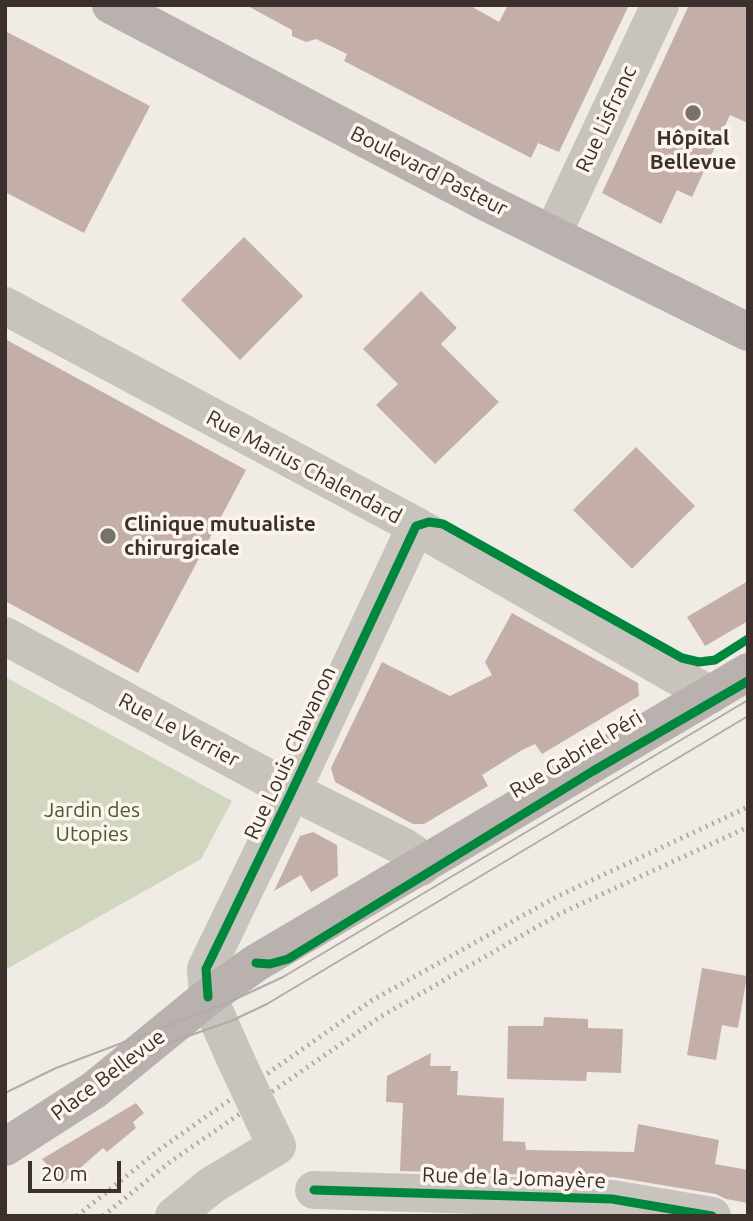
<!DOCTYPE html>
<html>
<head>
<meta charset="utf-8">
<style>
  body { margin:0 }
  #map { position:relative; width:753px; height:1221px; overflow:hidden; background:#f0ebe5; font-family:Ubuntu,sans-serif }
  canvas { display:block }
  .frame { position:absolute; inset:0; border:7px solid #3b302b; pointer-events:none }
  .scale { position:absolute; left:28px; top:1161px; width:93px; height:32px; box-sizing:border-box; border:4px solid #3b302b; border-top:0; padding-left:9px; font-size:21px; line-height:24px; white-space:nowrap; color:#3b302b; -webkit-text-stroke:5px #fbf5ee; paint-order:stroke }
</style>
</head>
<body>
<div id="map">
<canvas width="753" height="1221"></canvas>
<div class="frame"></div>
<div class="scale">20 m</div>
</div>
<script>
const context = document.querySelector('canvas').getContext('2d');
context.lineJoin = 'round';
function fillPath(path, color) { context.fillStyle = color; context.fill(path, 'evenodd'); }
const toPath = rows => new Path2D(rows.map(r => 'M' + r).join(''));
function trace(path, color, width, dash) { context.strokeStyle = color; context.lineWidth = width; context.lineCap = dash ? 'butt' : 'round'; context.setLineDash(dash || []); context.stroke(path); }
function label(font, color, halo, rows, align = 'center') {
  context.font = font + ' Ubuntu,sans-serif'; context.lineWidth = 7; context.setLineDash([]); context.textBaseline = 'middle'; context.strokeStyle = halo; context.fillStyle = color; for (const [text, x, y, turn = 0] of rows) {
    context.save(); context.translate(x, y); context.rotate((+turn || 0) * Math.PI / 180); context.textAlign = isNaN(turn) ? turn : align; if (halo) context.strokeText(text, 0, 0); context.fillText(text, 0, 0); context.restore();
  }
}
const green = toPath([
  [5,677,232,801,201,859,5,970]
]);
const building = toPath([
  [246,5,469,5,499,22,508,5,629,5,559,152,538,143,531,158,344,61,347,54,316,39,306,42,292,36,292,30],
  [689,5,748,5,748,123,730,115,692,197,677,190,661,224,602,193],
  [5,31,150,106,84,233,5,192],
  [244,237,303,296,240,360,181,300],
  [421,291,457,328,441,344,499,402,435,464,376,405,398,384,363,349],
  [5,339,246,470,138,673,5,601],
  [636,447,695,506,632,569,573,510],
  [748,581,748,621,705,646,687,617],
  [512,613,638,683,639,696,542,754,535,744,522,750,482,775,488,786,424,824,413,824,335,782,331,768,382,662,450,696,492,675,485,662],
  [313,832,337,845,338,876,311,892,301,875,274,891,300,836],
  [702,968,747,976,738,1028,722,1025,716,1060,687,1055],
  [544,1017,588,1019,588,1028,623,1029,621,1073,587,1072,586,1081,507,1079,508,1026,543,1026],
  [431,1053,430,1066,451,1066,450,1071,458,1071,457,1095,504,1098,503,1141,525,1142,526,1150,634,1152,638,1124,719,1140,715,1164,748,1170,748,1203,726,1199,716,1194,613,1177,400,1171,403,1103,386,1102,387,1076],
  [136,1103,144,1113,133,1122,136,1128,107,1152,103,1148,63,1183,42,1159]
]);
const minor = toPath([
  [553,233,660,5],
  [5,306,416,526,710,695],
  [5,636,292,791,404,847,413,853,421,867],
  [234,1056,208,997,206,969,292,791,416,526],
  [314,1190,612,1199,712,1216],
  [174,1216,212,1185,277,1146,263,1118]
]);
const major = toPath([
  [111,5,486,202,748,332],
  [5,1147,94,1090,208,997,256,963,748,672]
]);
const tram = toPath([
  [137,1054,231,1021,267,1004,748,716],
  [5,1093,56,1068,227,1003,283,977,748,700]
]);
const rail = toPath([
  [77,1216,160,1149,371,1001,556,897,748,807],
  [103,1216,170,1162,380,1017,561,913,748,827]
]);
const minorBridge = toPath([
  [234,1056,263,1118]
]);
const cycleway = toPath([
  [256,963,270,964,288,959,593,771,748,681],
  [208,997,206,969,292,791,416,526,429,522,443,524,682,658,699,662,715,660,748,639],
  [314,1190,612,1199,712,1216]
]);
const markers = [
  [693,113,9,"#7a716c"],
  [108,536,9,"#7a716c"]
];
const streetNames = [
  ["Rue Lisfranc",606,119,-65],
  ["Boulevard Pasteur",429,171,27],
  ["Rue Marius Chalendard",304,467,28],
  ["Rue Le Verrier",179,730,28],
  ["Rue Louis Chavanon",290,753,-65],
  ["Rue Gabriel Péri",576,754,-31],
  ["Place Bellevue",108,1075,-37],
  ["Rue de la Jomayère",514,1178,2]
];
const poiNames = [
  ["Hôpital",693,138],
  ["Bellevue",693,162],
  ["Clinique mutualiste",124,524,"left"],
  ["chirurgicale",124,548,"left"]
];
const parkNames = [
  ["Jardin des",92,810],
  ["Utopies",92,834]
];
fillPath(green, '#d1d6bf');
fillPath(building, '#c3afa7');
trace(minor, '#c9c3be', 38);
trace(major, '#b8b1ad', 38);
trace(tram, '#b1aca8', 2);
trace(rail, '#b1aca8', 5, [2, 5]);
trace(minorBridge, '#c9c3be', 38);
trace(cycleway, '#00873e', 9);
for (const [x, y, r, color] of markers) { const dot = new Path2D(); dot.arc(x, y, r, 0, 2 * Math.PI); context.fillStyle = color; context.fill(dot); trace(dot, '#fbf5ee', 2.5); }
label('21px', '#3b302b', '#fbf5ee', streetNames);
label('bold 21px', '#3b302b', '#fbf5ee', poiNames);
label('21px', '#4a5a2e', '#fbf5ee', parkNames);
</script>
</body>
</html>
